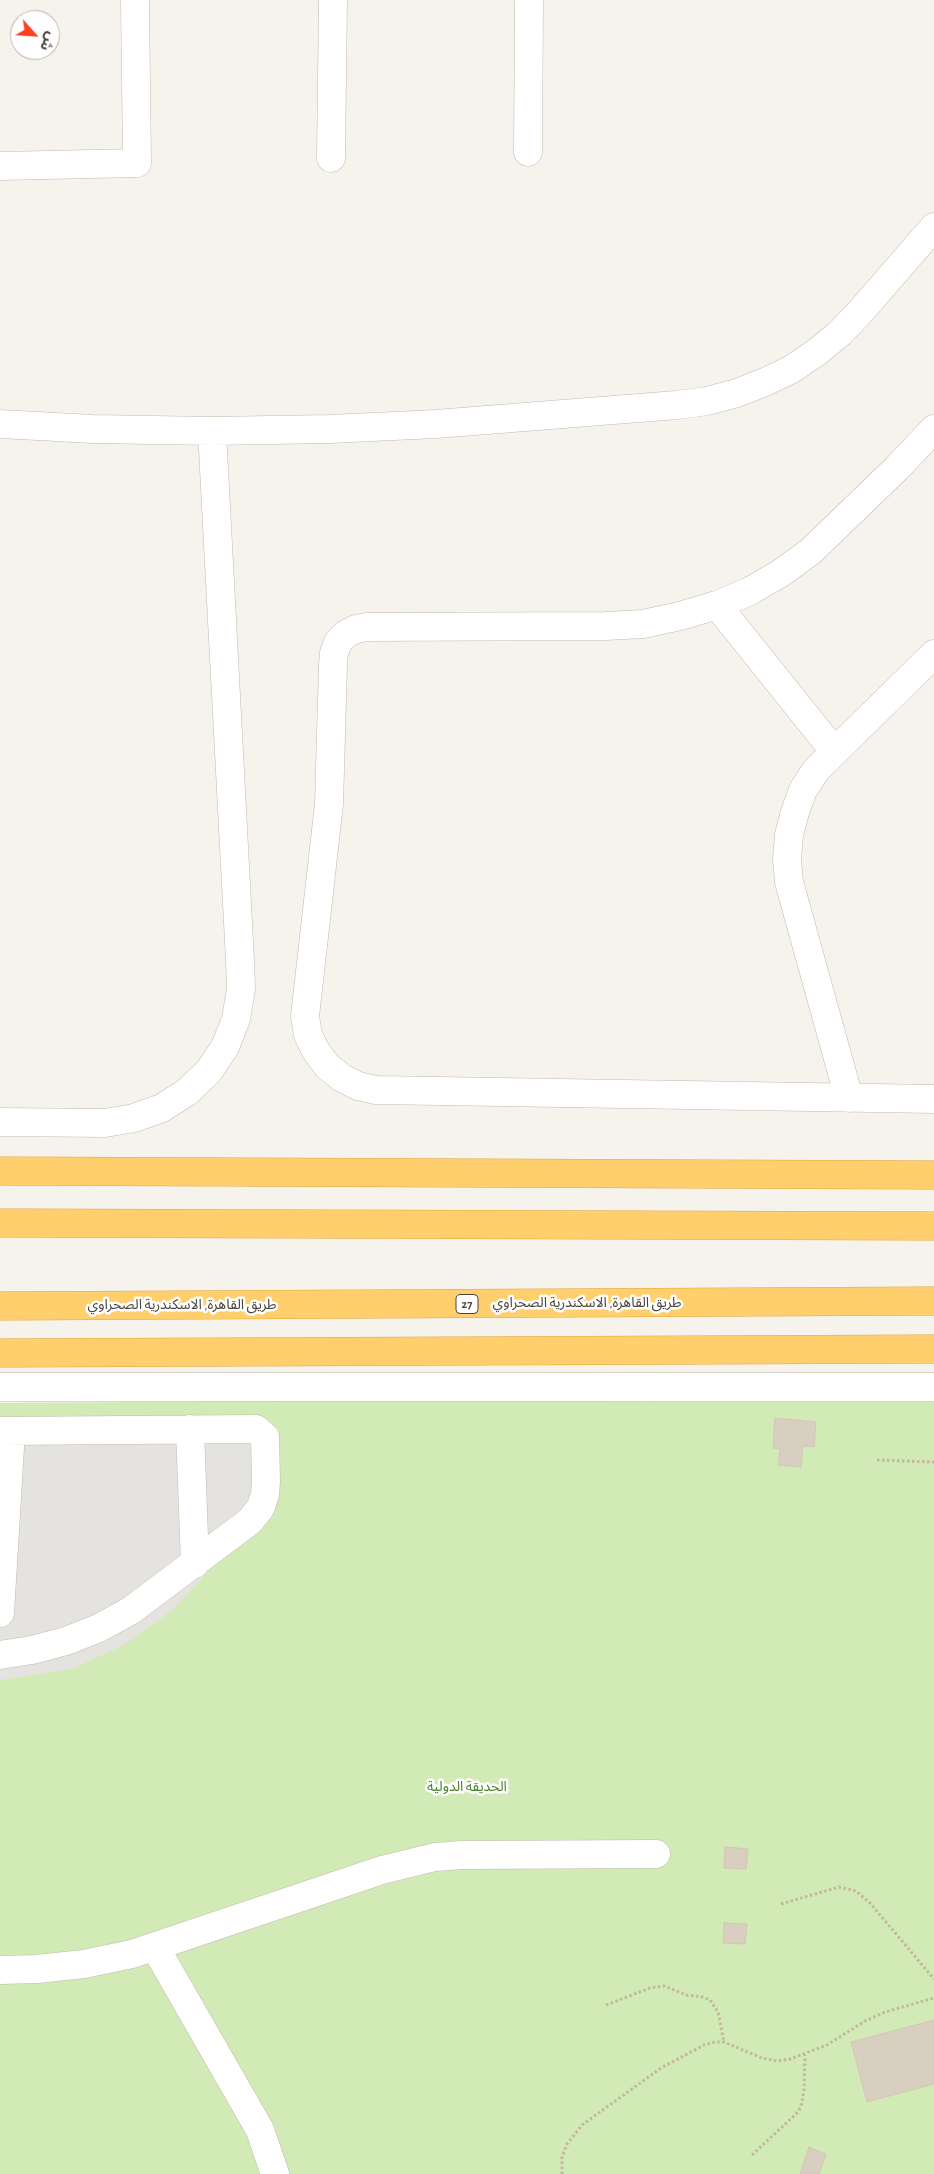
<!DOCTYPE html>
<html>
<head>
<meta charset="utf-8">
<style>
  body { margin:0 }
  #map { position:relative; width:934px; height:2174px; overflow:hidden; background:#f6f3ec; font-family:"Alegreya Sans","Noto Sans Arabic",sans-serif }
  canvas { display:block }
  .north { position:absolute; left:10px; top:10px; width:50px; height:50px; box-sizing:border-box; background:#fff; border:1px solid #b7b4b0; border-radius:50%; rotate:116deg; font-size:14px; font-weight:700; line-height:20px; text-align:center; color:#4b4439 }
  .north::after { content:''; display:block; margin:auto; width:18px; height:22px; background:#fc3f1d; clip-path:polygon(50% 0,100% 100%,50% 72%,0 100%) }
</style>
</head>
<body>
<div id="map">
<canvas width="934" height="2174"></canvas>
<div class="north">ش</div>
</div>
<script>
const context = document.querySelector('canvas').getContext('2d');
context.lineJoin = 'round';
function fillPath(path, color) { context.fillStyle = color; context.fill(path, 'evenodd'); }
const toPath = rows => new Path2D(rows.map(r => 'M' + r).join(''));
function trace(path, color, width, dash) { context.strokeStyle = color; context.lineWidth = width; context.lineCap = dash ? 'butt' : 'round'; context.setLineDash(dash || []); context.stroke(path); }
function label(font, color, halo, rows, align = 'center') {
  context.font = font + ' "Alegreya Sans","Noto Sans Arabic",sans-serif'; context.lineWidth = 5; context.setLineDash([]); context.textBaseline = 'middle'; context.strokeStyle = halo; context.fillStyle = color; for (const [text, x, y, turn = 0] of rows) {
    context.save(); context.translate(x, y); context.rotate((+turn || 0) * Math.PI / 180); context.textAlign = isNaN(turn) ? turn : align; if (halo) context.strokeText(text, 0, 0); context.fillText(text, 0, 0); context.restore();
  }
}
const green = toPath([
  [269,1401,934,1402,934,2174,0,2174,0,1403]
]);
const parking = toPath([
  [0,1421,269,1421,274,1500,174,1609,126,1644,74,1668,0,1680]
]);
const building = toPath([
  [775,1418,816,1422,814,1447,803,1446,801,1467,778,1465,780,1449,773,1448,775,1418],
  [725,1847,748,1849,746,1869,724,1868,725,1847],
  [724,1923,747,1924,745,1944,723,1943,724,1923],
  [934,2020,934,2084,867,2102,851,2042,934,2020],
  [809,2147,826,2154,819,2174,800,2174,809,2147]
]);
const path = toPath([
  [877,1460,934,1462],
  [781,1904,839,1887,856,1891,870,1903,934,1979],
  [606,2005,650,1988,664,1986,687,1995,703,1997,710,2000,718,2012,724,2042],
  [752,2155,796,2114,801,2107,804,2090,805,2055],
  [562,2174,562,2157,567,2144,582,2125,661,2068,704,2045,715,2042,724,2042,762,2058,777,2061,790,2059,827,2045,865,2021,885,2012,934,1998]
]);
const minor = toPath([
  [528,152,529,0],
  [331,158,333,0],
  [0,166,137,163,135,0],
  [0,424,93,429,212,431,330,429,436,424,677,405,707,401,737,393,765,382,792,369,817,352,840,333,861,311,934,227],
  [934,429,897,468,811,551,781,573,750,591,717,605,680,616,643,624,606,626,367,627,356,629,346,634,338,642,334,653,333,664,329,804,305,1016,308,1035,316,1051,327,1066,342,1078,358,1086,376,1090,934,1099],
  [717,605,834,751],
  [849,1098,789,882,787,859,789,835,795,812,803,790,816,770,934,654],
  [0,1122,105,1123,134,1118,162,1108,187,1092,209,1071,225,1047,236,1019,241,989,240,960,212,431],
  [0,1387,934,1387],
  [190,1429,195,1564],
  [0,1431,256,1429,265,1437,266,1482,265,1494,261,1507,250,1521,130,1611,99,1628,66,1641,32,1650,0,1655],
  [0,1613,11,1431],
  [155,1947,260,2130,275,2174],
  [0,1970,37,1969,84,1964,132,1954,382,1870,435,1857,462,1855,656,1854]
]);
const highway = toPath([
  [0,1171,934,1175],
  [0,1223,934,1226],
  [0,1306,934,1301],
  [0,1353,934,1349]
]);
const shields = [
  [467,1304,22]
];
const shieldNames = [
  ["27",467,1304]
];
const streetNames = [
  ["طريق القاهرة, الاسكندرية الصحراوي",587,1303],
  ["طريق القاهرة, الاسكندرية الصحراوي",182,1305]
];
const parkNames = [
  ["الحديقة الدولية",467,1787]
];
fillPath(green, '#d2eab5');
fillPath(parking, '#e5e3e0');
fillPath(building, '#d8cfc1');
trace(building, '#d3c7b4', 1);
trace(minor, '#c2bbae', 29);
trace(highway, '#e0a43c', 29);
trace(path, '#c4b79f', 3, [2.5, 2.5]);
trace(minor, '#fff', 28);
trace(highway, '#ffcf6e', 28);
for (const [x, y, w] of shields) { const box = new Path2D(); box.roundRect(x - w / 2, y - 9.5, w, 19, 4); context.fillStyle = '#fff'; context.fill(box); trace(box, '#4b4439', 1); }
label('bold 12px', '#4b4439', null, shieldNames);
label('14px', '#4b4439', '#fff', streetNames);
label('14px', '#4a7f2a', '#fff', parkNames);
</script>
</body>
</html>
